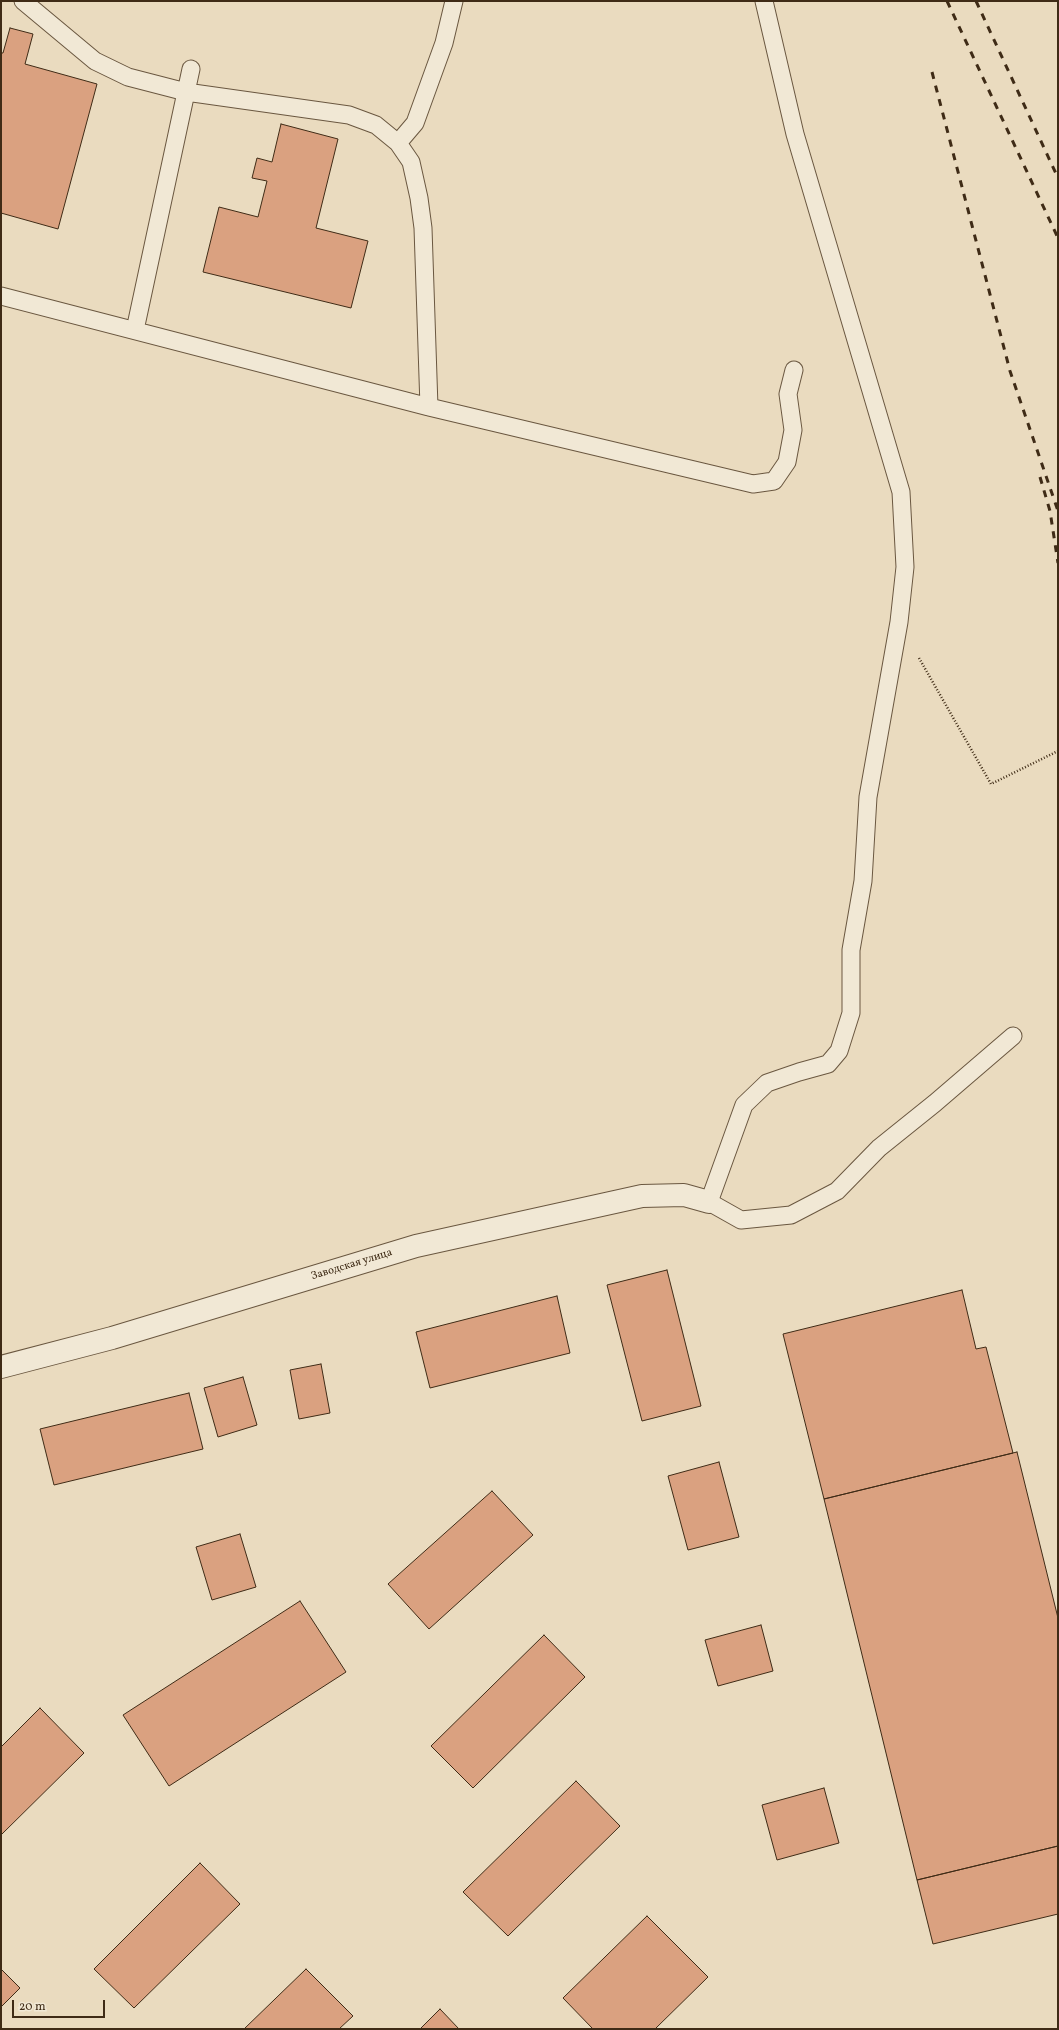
<!DOCTYPE html>
<html>
<head>
<meta charset="utf-8">
<style>
  body { margin:0 }
  #map { position:relative; width:1059px; height:2030px; overflow:hidden; background:#eadbbf; font-family:Vollkorn,serif }
  canvas { display:block }
  .frame { position:absolute; inset:0; border:2px solid #3f2b16; pointer-events:none }
  .scale { position:absolute; left:12px; top:2000px; width:93px; height:18px; box-sizing:border-box; border:2px solid #3f2b16; border-top:0; padding-left:5px; font-size:12px; line-height:14px; white-space:nowrap; color:#3f2b16; -webkit-text-stroke:3px #f1e8d5; paint-order:stroke }
</style>
</head>
<body>
<div id="map">
<canvas width="1059" height="2030"></canvas>
<div class="frame"></div>
<div class="scale">20 m</div>
</div>
<script>
const context = document.querySelector('canvas').getContext('2d');
context.lineJoin = 'round';
function fillPath(path, color) { context.fillStyle = color; context.fill(path, 'evenodd'); }
const toPath = rows => new Path2D(rows.map(r => 'M' + r).join(''));
function trace(path, color, width, dash) { context.strokeStyle = color; context.lineWidth = width; context.lineCap = dash ? 'butt' : 'round'; context.setLineDash(dash || []); context.stroke(path); }
function label(font, color, halo, rows, align = 'center') {
  context.font = font + ' Vollkorn,serif'; context.lineWidth = 4; context.setLineDash([]); context.textBaseline = 'middle'; context.strokeStyle = halo; context.fillStyle = color; for (const [text, x, y, turn = 0] of rows) {
    context.save(); context.translate(x, y); context.rotate((+turn || 0) * Math.PI / 180); context.textAlign = isNaN(turn) ? turn : align; if (halo) context.strokeText(text, 0, 0); context.fillText(text, 0, 0); context.restore();
  }
}
const building = toPath([
  [10,28,33,34,25,64,97,84,58,229,1,213,1,53,3,53,10,28],
  [281,124,338,139,316,228,368,241,351,308,203,272,219,207,258,217,267,181,252,178,257,158,272,162,281,124],
  [667,1270,701,1406,642,1421,607,1285,667,1270],
  [962,1290,976,1349,986,1347,1013,1453,824,1499,783,1334,962,1290],
  [557,1296,570,1353,430,1388,416,1332,557,1296],
  [321,1364,330,1413,299,1419,290,1370,321,1364],
  [243,1377,257,1425,218,1437,204,1388,243,1377],
  [189,1393,203,1449,54,1485,40,1429,189,1393],
  [1017,1452,1058,1618,1058,1846,917,1880,824,1499,1017,1452],
  [719,1462,739,1537,688,1550,668,1476,719,1462],
  [492,1491,533,1535,429,1629,388,1584,492,1491],
  [240,1534,256,1587,212,1600,196,1547,240,1534],
  [300,1601,346,1672,169,1786,123,1715,300,1601],
  [761,1625,773,1671,718,1686,705,1640,761,1625],
  [544,1635,585,1677,473,1788,431,1746,544,1635],
  [40,1708,84,1753,1,1835,1,1747,40,1708],
  [576,1781,620,1826,508,1936,463,1892,576,1781],
  [824,1788,839,1843,777,1860,762,1805,824,1788],
  [1058,1846,1058,1914,933,1944,917,1880,1058,1846],
  [200,1863,240,1904,134,2008,94,1969,200,1863],
  [647,1916,708,1977,655,2029,593,2029,563,1998,647,1916],
  [1,1969,20,1988,1,2007,1,1969],
  [306,1969,353,2016,339,2029,244,2029,306,1969],
  [440,2009,459,2029,420,2029,440,2009]
]);
const path = toPath([
  [919,658,991,784,1058,751]
]);
const lane = toPath([
  [23,1,95,61,128,77,186,92,349,115,376,125,398,143,411,162,419,198,423,228,429,407],
  [764,1,795,134,901,492,905,567,899,622,868,797,863,881,851,950,851,1013,839,1051,828,1064,799,1072,767,1083,744,1105,709,1202,741,1220,791,1215,837,1191,879,1148,935,1103,1013,1036],
  [398,143,415,123,444,43,454,1],
  [1,296,429,407,753,484,774,481,787,462,793,430,788,394,794,370],
  [135,330,191,69]
]);
const street = toPath([
  [1,1367,112,1338,416,1246,642,1196,684,1195,709,1202]
]);
const rail = toPath([
  [947,1,1058,238],
  [976,1,1058,178],
  [932,72,1010,371,1058,511],
  [1040,477,1050,511,1058,563]
]);
const streetNames = [
  ["Заводская улица",352,1265,-17]
];
fillPath(building, '#daa180');
trace(building, '#3f2b16', 1);
trace(lane, '#6a5740', 19);
trace(street, '#6a5740', 24);
trace(path, '#3f2b16', 2.5, [1, 2]);
trace(lane, '#f1e8d5', 17);
trace(street, '#f1e8d5', 22);
trace(rail, '#3f2b16', 3, [7, 7]);
label('11px', '#3f2b16', '#f1e8d5', streetNames);
</script>
</body>
</html>
